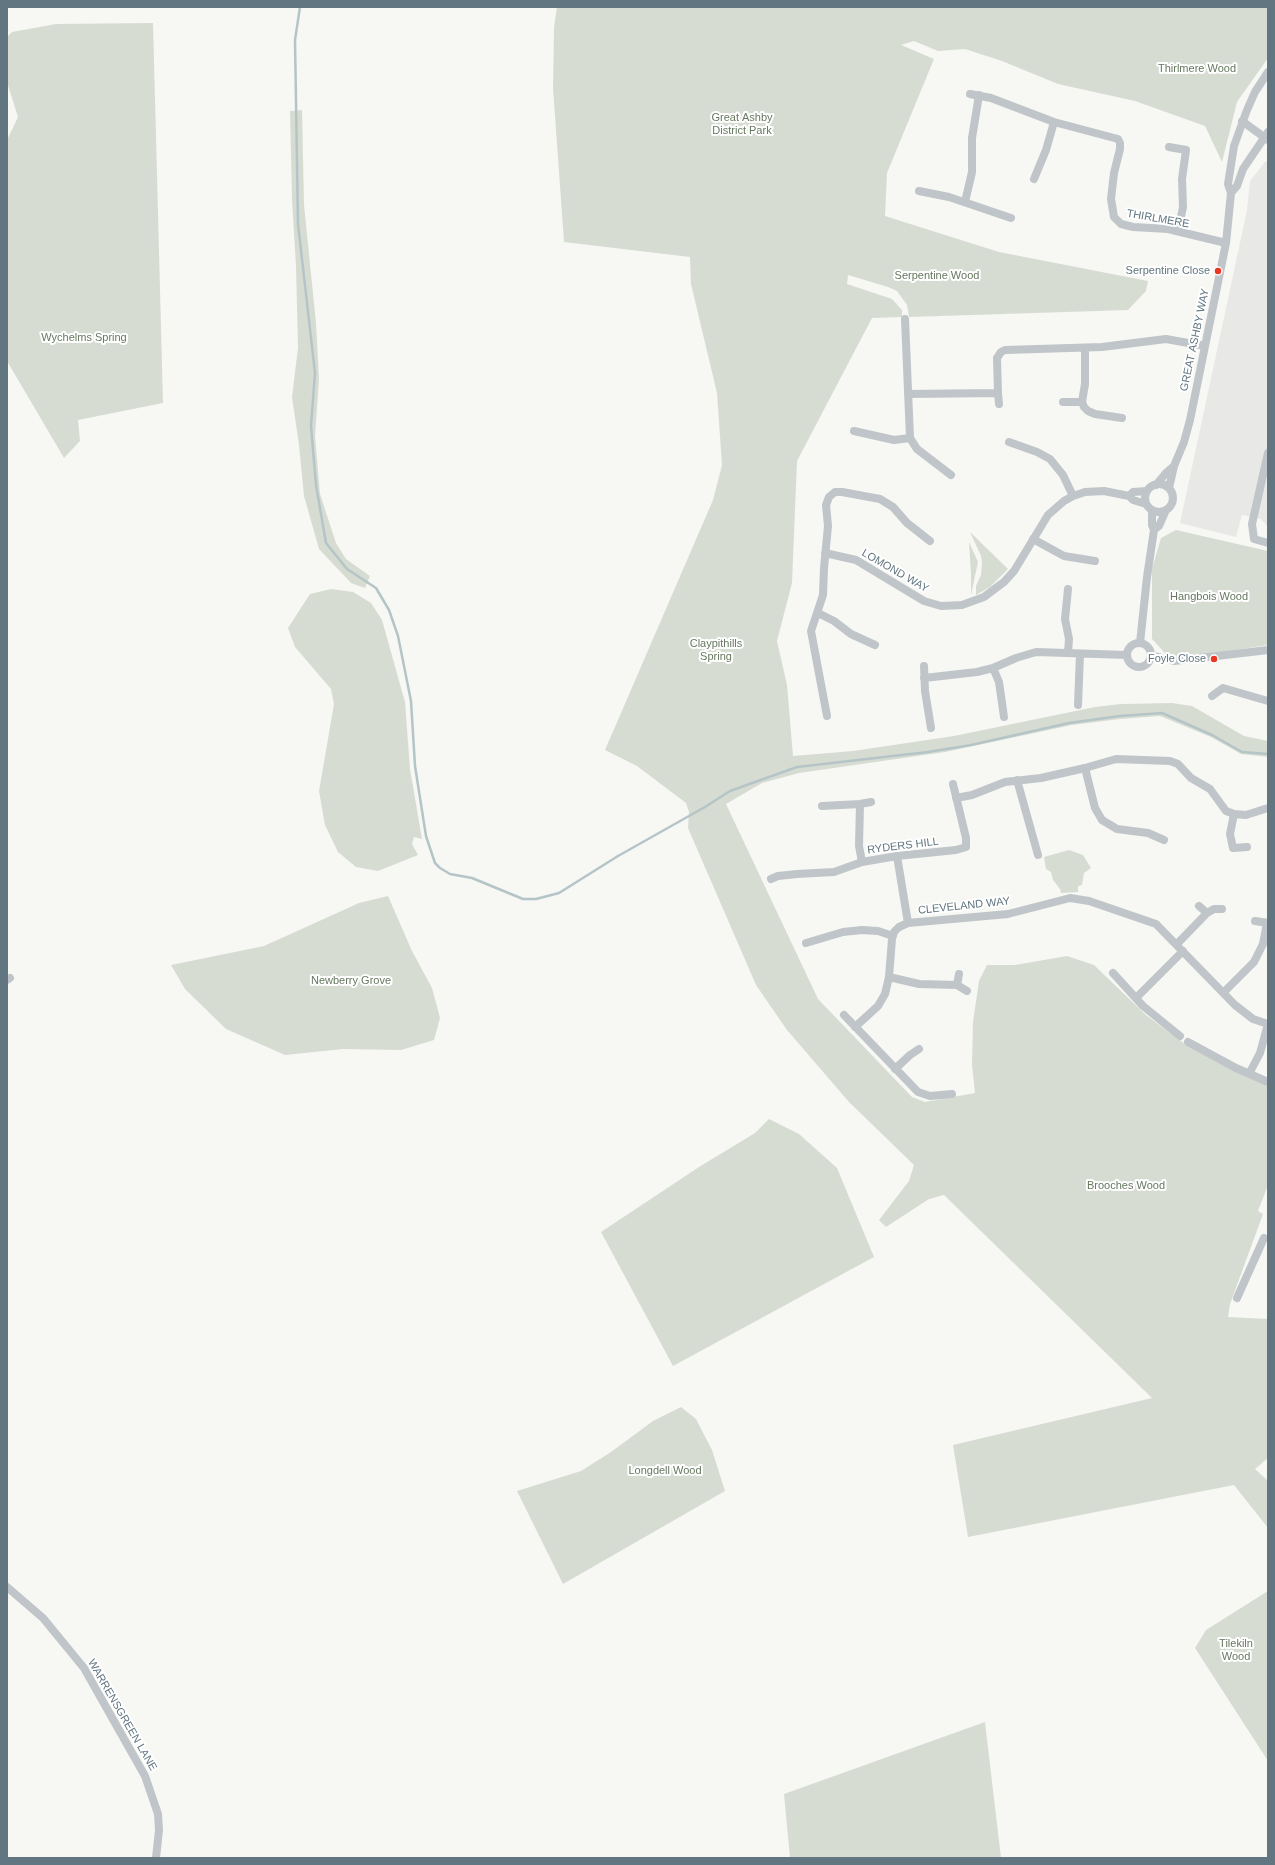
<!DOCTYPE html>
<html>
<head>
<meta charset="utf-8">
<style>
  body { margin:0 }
  #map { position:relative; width:1275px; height:1865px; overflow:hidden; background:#f7f7f4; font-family:Arial,sans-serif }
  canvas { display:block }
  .frame { position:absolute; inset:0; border:8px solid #617680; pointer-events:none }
</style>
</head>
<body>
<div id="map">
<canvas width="1275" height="1865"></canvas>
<div class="frame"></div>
</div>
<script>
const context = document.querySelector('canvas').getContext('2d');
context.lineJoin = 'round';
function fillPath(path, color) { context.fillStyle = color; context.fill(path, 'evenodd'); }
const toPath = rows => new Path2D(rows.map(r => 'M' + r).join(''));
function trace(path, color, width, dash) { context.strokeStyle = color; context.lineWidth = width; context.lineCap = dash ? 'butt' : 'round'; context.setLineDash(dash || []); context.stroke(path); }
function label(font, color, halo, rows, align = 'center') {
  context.font = font + ' Arial,sans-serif'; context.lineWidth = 4; context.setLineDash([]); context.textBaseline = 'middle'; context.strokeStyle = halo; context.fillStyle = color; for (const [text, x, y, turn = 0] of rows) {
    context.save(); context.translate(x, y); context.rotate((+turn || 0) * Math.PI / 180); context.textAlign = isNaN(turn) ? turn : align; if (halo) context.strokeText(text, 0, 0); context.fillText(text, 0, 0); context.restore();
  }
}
const built = toPath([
  [1268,161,1268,527,1261,519,1242,515,1236,537,1180,523,1247,210,1250,181,1265,162]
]);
const green = toPath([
  [557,7,1268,7,1268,58,1237,102,1222,162,1205,126,1135,101,1058,84,1002,61,965,49,938,51,914,41,901,45,934,59,887,173,885,216,999,252,1148,281,1146,291,1128,310,909,317,907,305,897,291,888,287,848,275,847,284,892,299,902,310,902,317,872,318,797,461,792,583,777,641,787,685,793,756,853,751,954,736,1095,707,1121,704,1172,703,1192,706,1244,736,1268,741,1268,757,1241,754,1211,737,1160,716,1120,719,1072,725,945,752,799,773,762,783,726,804,818,999,912,1097,925,1102,975,1093,972,1065,973,1022,979,981,987,965,1015,965,1067,956,1094,965,1146,1015,1185,1044,1268,1086,1268,1185,1258,1211,1263,1214,1230,1304,1228,1317,1268,1319,1268,1458,1255,1469,1268,1481,1268,1528,1234,1485,968,1537,953,1445,1152,1398,944,1195,929,1199,886,1227,879,1220,909,1181,914,1165,849,1102,787,1030,756,985,688,828,689,812,686,803,637,766,605,750,713,500,722,465,717,393,691,284,690,257,564,242,553,88,554,27],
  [153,23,163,403,78,420,80,441,64,458,7,361,7,140,18,117,7,82,7,37,12,32,56,24],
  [302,110,304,205,316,323,319,379,315,436,320,494,336,543,346,559,370,576,365,588,351,583,319,549,304,496,299,445,292,397,298,348,296,266,292,200,290,111],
  [1176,530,1268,551,1268,645,1183,658,1165,653,1152,639,1152,569,1161,538],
  [970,532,1008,569,990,587,976,595,976,586,981,575,982,563,981,556],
  [969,542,978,562,971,595,971,574],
  [331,589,353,592,371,603,382,620,405,702,410,769,422,839,414,837,412,844,418,855,378,871,356,867,338,852,325,825,319,791,334,704,331,689,295,647,288,628,310,594],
  [1069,850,1083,855,1091,868,1084,873,1082,885,1078,886,1078,892,1061,893,1060,889,1053,880,1051,872,1046,869,1044,857],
  [388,896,412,951,432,988,440,1018,434,1040,401,1050,343,1049,285,1055,226,1029,185,989,171,965,264,946,359,903],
  [769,1119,799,1134,837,1168,874,1257,673,1366,601,1232,699,1167,755,1133],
  [681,1407,696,1419,712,1450,725,1491,563,1584,517,1491,581,1471,611,1452,653,1421],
  [1268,1591,1268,1761,1195,1648,1206,1630],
  [985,1722,1001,1858,790,1858,784,1794]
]);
const stream = toPath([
  [300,7,295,40,298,224,315,373,311,426,316,485,326,543,347,569,376,588,389,610,398,636,411,701,415,766,426,836,435,863,440,868,450,874,472,878,523,899,536,899,559,893,618,856,705,807,730,791,797,767,928,752,971,745,1069,723,1120,716,1162,713,1212,735,1242,752,1268,754]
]);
const minor = toPath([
  [970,94,991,98,1054,122,1118,139,1120,143,1120,149,1114,173,1111,199,1114,217,1121,224,1133,227,1168,229,1226,243],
  [1242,121,1268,140],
  [1169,147,1186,150,1182,179,1183,207,1178,231],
  [1034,179,1046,150,1054,122],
  [919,191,949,197,1011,218],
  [1231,193,1237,186,1243,169,1268,132],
  [965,202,972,172,972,138,979,95],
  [905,319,910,438,917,449,951,475],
  [1085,348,1085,384,1082,402,1084,407,1088,411,1095,414,1122,418],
  [998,393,999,404],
  [908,394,998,393,997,358,1001,352,1005,350,1102,347,1166,339,1205,346],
  [1063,402,1082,402],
  [854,431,894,440,910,438],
  [1009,442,1037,452,1050,459,1063,475,1073,496],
  [1268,453,1252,524,1254,539,1268,543],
  '1145 498a14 14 0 1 1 28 0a14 14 0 1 1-28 0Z',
  [1156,485,1166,473,1174,466],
  [1169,488,1174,466,1184,442,1190,420,1226,243,1231,193,1228,184,1234,146,1247,110,1255,92,1268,72],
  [1129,496,1133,492,1147,491],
  [1154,530,1159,526,1166,510],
  [1033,539,1064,556,1095,561],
  [825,553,856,560,924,601,941,606,962,605,984,597,1004,582,1014,571,1048,515,1064,501,1073,496,1085,492,1104,491,1129,496,1133,500,1146,504],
  [818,613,834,621,851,634,875,645],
  [1140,643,1147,577,1154,530,1152,525,1152,510],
  '1127 655a12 12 0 1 1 24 0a12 12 0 1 1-24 0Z',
  [1068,653,1069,639,1065,619,1068,589],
  [1151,655,1174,661,1268,650],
  [924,666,925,691,931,728],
  [993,668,999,682,1004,717],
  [924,678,977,672,993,668,1016,658,1036,652,1127,655],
  [1212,696,1223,688,1268,701],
  [1078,705,1080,654],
  [827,716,811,631,823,595,824,568,828,526,826,505,829,497,835,492,842,492,880,499,893,507,907,523,930,541],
  [1017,780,1038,855],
  [956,798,972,795,1005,782,1041,778,1085,768],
  [860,804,859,846,862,862],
  [822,806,860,804,871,802],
  [1234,814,1230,834,1233,848,1247,847],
  [1164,840,1148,833,1117,829,1102,820,1095,808,1085,768,1116,759,1170,761,1178,764,1191,778,1210,789,1226,811,1234,814,1246,815,1268,808],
  [897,856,908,923],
  [771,879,778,876,797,874,834,872,862,862,897,856,956,850,966,847,966,838,953,784],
  [1199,906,1207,913,1214,909,1222,909],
  [1255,921,1268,923],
  [806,943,843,932,862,930,878,931,893,936],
  [1177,944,1207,913],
  [1113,973,1143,1006,1180,1036],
  [959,974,957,985,967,991],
  [889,977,919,984,957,985],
  [7,980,10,978],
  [1223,993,1254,962,1263,944,1267,923],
  [1136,998,1183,951],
  [844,1015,918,1092,930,1096,952,1094],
  [855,1027,878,1006,885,994,889,977,892,939,894,932,899,927,908,923,1008,914,1070,898,1089,901,1156,924,1235,1005,1253,1019,1268,1024],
  [1188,1042,1236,1068,1268,1082],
  [895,1069,910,1055,919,1049],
  [1249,1074,1260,1053,1268,1024],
  [1237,1298,1264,1238],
  [7,1587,43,1618,84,1668,145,1776,158,1814,159,1830,156,1858]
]);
const markers = [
  [1218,271,4,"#ea3721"],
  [1214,659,4,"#ea3721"]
];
const parkNames = [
  ["Thirlmere Wood",1197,69],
  ["Great Ashby",742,118],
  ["District Park",742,131],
  ["Serpentine Wood",937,276],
  ["Wychelms Spring",84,338],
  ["Hangbois Wood",1209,597],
  ["Claypithills",716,644],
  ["Spring",716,657],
  ["Newberry Grove",351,981],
  ["Brooches Wood",1126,1186],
  ["Longdell Wood",665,1471],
  ["Tilekiln",1236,1644],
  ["Wood",1236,1657]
];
const streetNames = [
  ["THIRLMERE",1158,219,10],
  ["GREAT ASHBY WAY",1195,340,-78],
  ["LOMOND WAY",895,571,30],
  ["RYDERS HILL",903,846,-7],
  ["CLEVELAND WAY",964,906,-6],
  ["WARRENSGREEN LANE",122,1715,60]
];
const poiNames = [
  ["Serpentine Close",1210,271],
  ["Foyle Close",1206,659]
];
fillPath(built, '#e8e8e7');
fillPath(green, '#d7dcd3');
trace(stream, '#b5c5c7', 2.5);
trace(minor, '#bfc5c8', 8);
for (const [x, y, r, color] of markers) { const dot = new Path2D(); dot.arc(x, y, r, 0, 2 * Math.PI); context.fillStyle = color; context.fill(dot); trace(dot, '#fff', 1.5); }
label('11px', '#677860', '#fff', parkNames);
label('11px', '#617680', '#fff', streetNames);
label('11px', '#617680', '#fff', poiNames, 'right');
</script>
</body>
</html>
